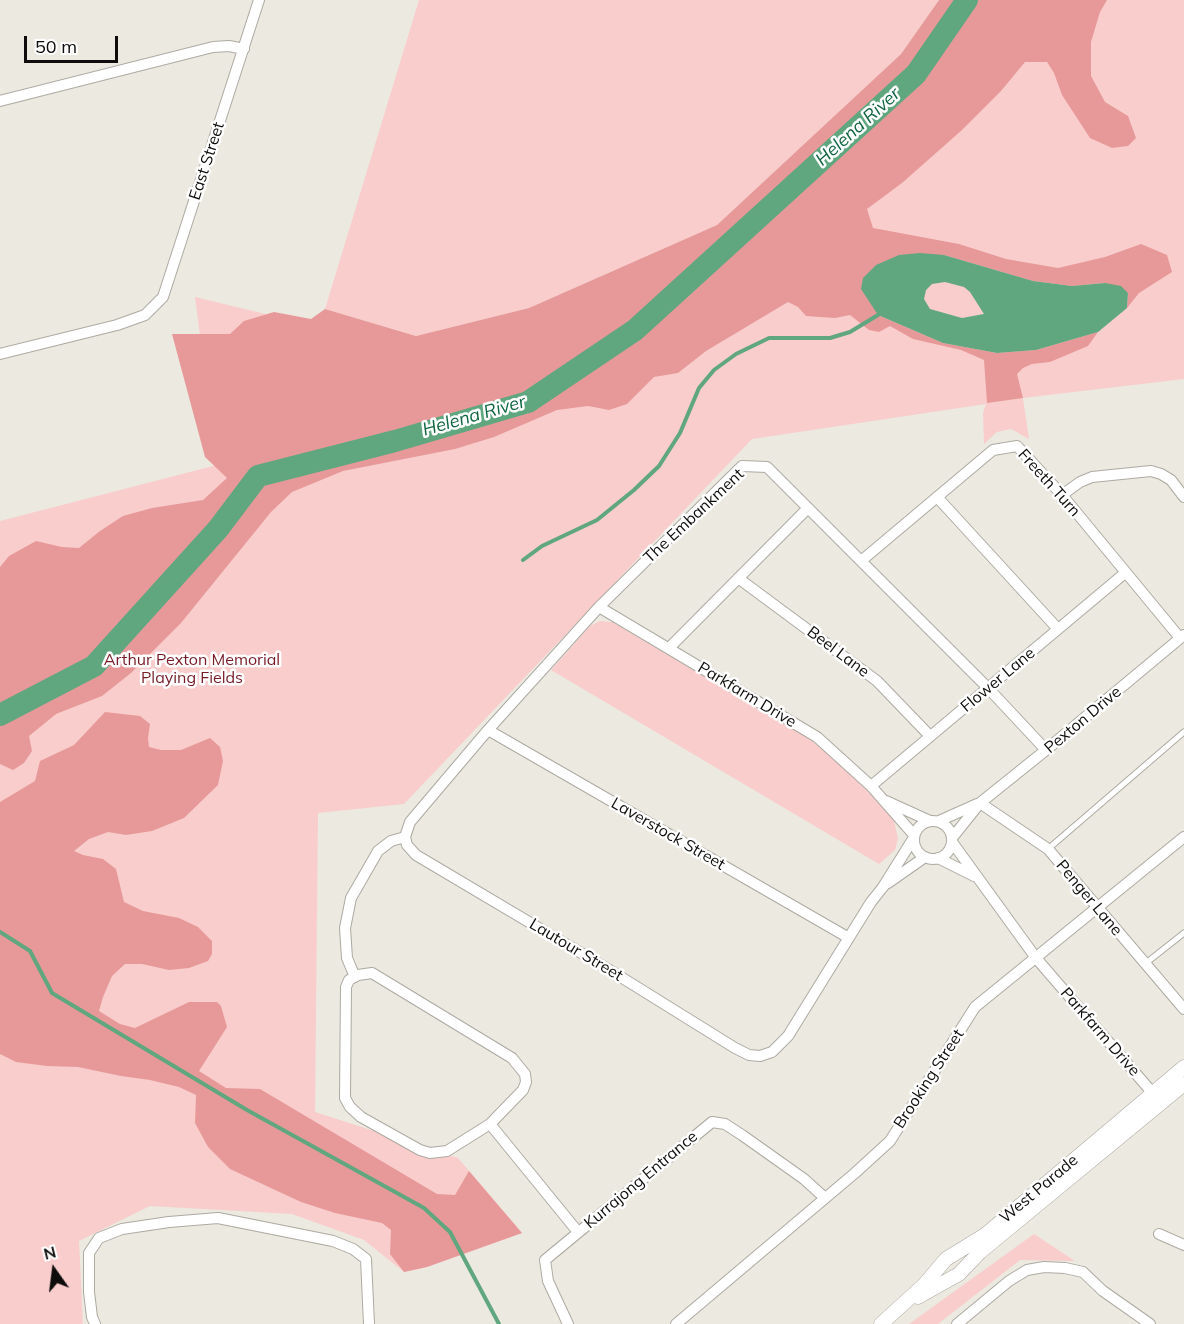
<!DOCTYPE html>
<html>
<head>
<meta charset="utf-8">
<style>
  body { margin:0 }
  #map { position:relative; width:1184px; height:1324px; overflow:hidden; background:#ece9e0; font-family:Mulish,sans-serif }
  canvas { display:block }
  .north { position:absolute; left:24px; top:1240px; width:60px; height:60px; -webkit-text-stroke:4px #fff; paint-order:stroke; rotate:346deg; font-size:16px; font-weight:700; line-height:24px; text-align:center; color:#0e0d0b }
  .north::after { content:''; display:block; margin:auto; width:21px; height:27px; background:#0e0d0b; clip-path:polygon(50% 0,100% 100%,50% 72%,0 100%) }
  .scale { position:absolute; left:24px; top:36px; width:94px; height:27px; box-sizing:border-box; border:3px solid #0e0d0b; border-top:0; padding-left:8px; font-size:18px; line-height:21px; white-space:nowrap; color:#0e0d0b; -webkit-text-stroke:4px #fff; paint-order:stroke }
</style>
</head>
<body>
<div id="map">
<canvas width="1184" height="1324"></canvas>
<div class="north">N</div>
<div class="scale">50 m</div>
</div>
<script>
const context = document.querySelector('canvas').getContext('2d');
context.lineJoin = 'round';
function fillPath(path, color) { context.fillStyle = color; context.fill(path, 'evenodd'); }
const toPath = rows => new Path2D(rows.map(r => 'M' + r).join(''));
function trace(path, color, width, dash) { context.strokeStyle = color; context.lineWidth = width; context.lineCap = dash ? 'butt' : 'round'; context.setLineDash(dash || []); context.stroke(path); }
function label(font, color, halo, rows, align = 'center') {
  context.font = font + ' Mulish,sans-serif'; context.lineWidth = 5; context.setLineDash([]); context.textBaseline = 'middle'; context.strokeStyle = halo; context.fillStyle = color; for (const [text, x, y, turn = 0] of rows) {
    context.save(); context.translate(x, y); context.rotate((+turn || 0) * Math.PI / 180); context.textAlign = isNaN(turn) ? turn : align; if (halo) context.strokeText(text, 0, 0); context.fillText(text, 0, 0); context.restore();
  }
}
const green = toPath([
  [419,0,939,0,901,54,717,225,529,308,416,336,325,309],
  [989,0,1184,0,1184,379,1023,398,1029,439,1011,429,997,432,984,444,983,413,986,404,752,439,404,804,318,813,315,1112,458,1158,522,1233,427,1267,404,1272,364,1240,292,1214,150,1206,79,1241,83,1324,0,1324,0,521,217,465,195,297,501,371,605,318],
  [600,621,612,622,802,734,823,749,878,801,894,821,898,838,895,850,879,864,551,670,590,626],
  [1034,1234,1075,1261,1020,1260,938,1324,909,1324]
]);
const forest = toPath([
  [939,0,1107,0,1100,12,1091,42,1091,76,1105,102,1128,116,1136,138,1128,146,1112,148,1090,138,1062,95,1054,73,1047,62,1025,62,1001,91,962,130,902,183,867,209,873,228,959,244,1006,259,1058,268,1105,257,1141,244,1167,255,1172,272,1139,293,1127,308,1128,293,1105,283,1072,286,1033,281,944,255,878,315,943,343,997,353,1036,350,1098,332,1088,346,1050,362,1032,364,1023,368,1017,374,1023,398,987,403,984,360,961,350,913,339,890,326,879,332,869,330,850,315,835,318,806,316,798,307,788,302,706,351,678,373,654,377,627,404,609,410,588,406,557,410,494,437,455,449,343,471,292,492,271,512,181,623,131,673,102,696,56,714,29,736,32,751,24,763,13,770,0,764,0,567,9,556,36,541,62,547,79,548,100,531,123,516,152,508,203,500,227,478,205,457,172,334,230,334,244,321,274,312,311,319,325,309,416,336,529,308,717,225,901,54],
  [105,712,140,716,150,724,148,738,149,747,161,750,181,750,210,738,220,747,223,761,218,785,184,818,152,831,126,835,108,832,89,839,74,851,83,855,103,859,116,869,124,902,143,911,179,918,198,927,212,941,212,954,208,961,189,968,169,970,142,964,125,964,112,976,103,997,99,1011,120,1024,135,1028,189,1002,217,1002,221,1006,227,1027,199,1071,226,1088,260,1089,437,1194,455,1195,469,1171,522,1233,427,1267,404,1272,390,1254,391,1230,382,1223,335,1213,301,1202,230,1169,208,1147,195,1123,196,1095,179,1087,150,1080,121,1076,78,1067,47,1066,16,1062,0,1054,0,802,35,781,40,761,74,745]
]);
const water = toPath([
  [920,253,944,255,1033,281,1072,286,1105,283,1121,286,1128,293,1127,308,1098,332,1036,350,997,353,943,343,878,315,861,289,863,278,876,265,899,255],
  [945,282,964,287,970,292,984,314,962,318,930,309,924,299,926,290,932,284]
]);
const stream = toPath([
  [523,560,542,546,597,520,634,490,659,466,680,433,699,388,714,370,736,354,769,338,830,338,850,332,878,315],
  [0,932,30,951,52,993,247,1110,424,1208,450,1232,499,1324]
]);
const river = toPath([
  [0,715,94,666,218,529,258,476,395,441,528,402,635,330,916,74,967,0]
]);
const service = toPath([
  [1048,849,1184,732],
  [1146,963,1184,933]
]);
const minor = toPath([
  [0,101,213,47,229,46,244,49],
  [0,354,117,325,145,315,163,297,259,0],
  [1062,495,1080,482,1092,477,1151,471,1161,474,1171,480,1184,497],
  [937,497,1058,629],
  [861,561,993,450,1017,446,1062,495,1180,638],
  [738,578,877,681,930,736],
  [599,607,817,737,871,786,914,835],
  [669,648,808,508],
  [488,730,849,938],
  [871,786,1125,573],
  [886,801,930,821],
  [980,803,1048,849,1184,1009],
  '914 840a19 19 0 1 1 38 0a19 19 0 1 1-38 0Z',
  [939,821,977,804],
  [952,838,980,803,1046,750,1184,635],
  [913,839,883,887,871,902,788,1036,772,1052,760,1056,749,1055,735,1048,608,969,416,855,407,845,405,837,410,822,488,730,599,607,742,466,767,467,988,688,1046,750],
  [952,842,1036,958,1156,1097],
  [938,858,974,876],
  [888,883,925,857],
  [372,973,512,1058,525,1074,526,1082,523,1090,490,1124,447,1151,430,1153,420,1150,361,1117,350,1107,345,1098,346,987,349,980,358,975,372,973],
  [355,977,347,958,345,928,351,898,378,851,391,841,405,837],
  [490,1124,578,1232],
  [1159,1234,1184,1245],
  [95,1324,92,1317,89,1292,89,1253,99,1238,122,1229,169,1222,218,1218,333,1241,353,1249,366,1259,369,1324],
  [568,1324,548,1281,545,1260,712,1122,725,1124,742,1135,804,1179,825,1198],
  [676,1324,855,1173,890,1141,975,1007,1184,837],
  [957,1324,1009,1281,1027,1270,1044,1267,1065,1268,1083,1272,1103,1291,1150,1324]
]);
const tertiary = toPath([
  [918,1297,959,1274,980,1252,1184,1084],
  [881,1324,924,1285,946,1259,985,1235,1184,1067]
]);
const streetNames = [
  ["East Street",207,161,-72],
  ["Freeth Turn",1049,483,48],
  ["The Embankment",694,516,-43],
  ["Beel Lane",838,652,37],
  ["Flower Lane",998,680,-40],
  ["Parkfarm Drive",747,695,31],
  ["Pexton Drive",1083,720,-40],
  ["Laverstock Street",668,834,30],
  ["Penger Lane",1089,898,50],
  ["Lautour Street",576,950,31],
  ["Parkfarm Drive",1100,1032,49],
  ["Brooking Street",929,1079,-57],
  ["Kurrajong Entrance",641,1180,-40],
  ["West Parade",1039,1189,-40]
];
const parkNames = [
  ["Arthur Pexton Memorial",192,660],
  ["Playing Fields",192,678]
];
const waterNames = [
  ["Helena River",858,127,-42],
  ["Helena River",474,416,-16]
];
fillPath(green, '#f9cdcc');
fillPath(forest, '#e79999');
fillPath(water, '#60a77f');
trace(stream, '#60a77f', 4);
trace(river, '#60a77f', 22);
trace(service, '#adaaa2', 7);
trace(minor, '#adaaa2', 12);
trace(tertiary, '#adaaa2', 15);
trace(service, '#fff', 5);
trace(minor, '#fff', 10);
trace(tertiary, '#fff', 14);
label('16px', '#0e0d0b', '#fff', streetNames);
label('16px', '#771c26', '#fff', parkNames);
label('italic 18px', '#0e6540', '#fff', waterNames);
</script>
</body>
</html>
